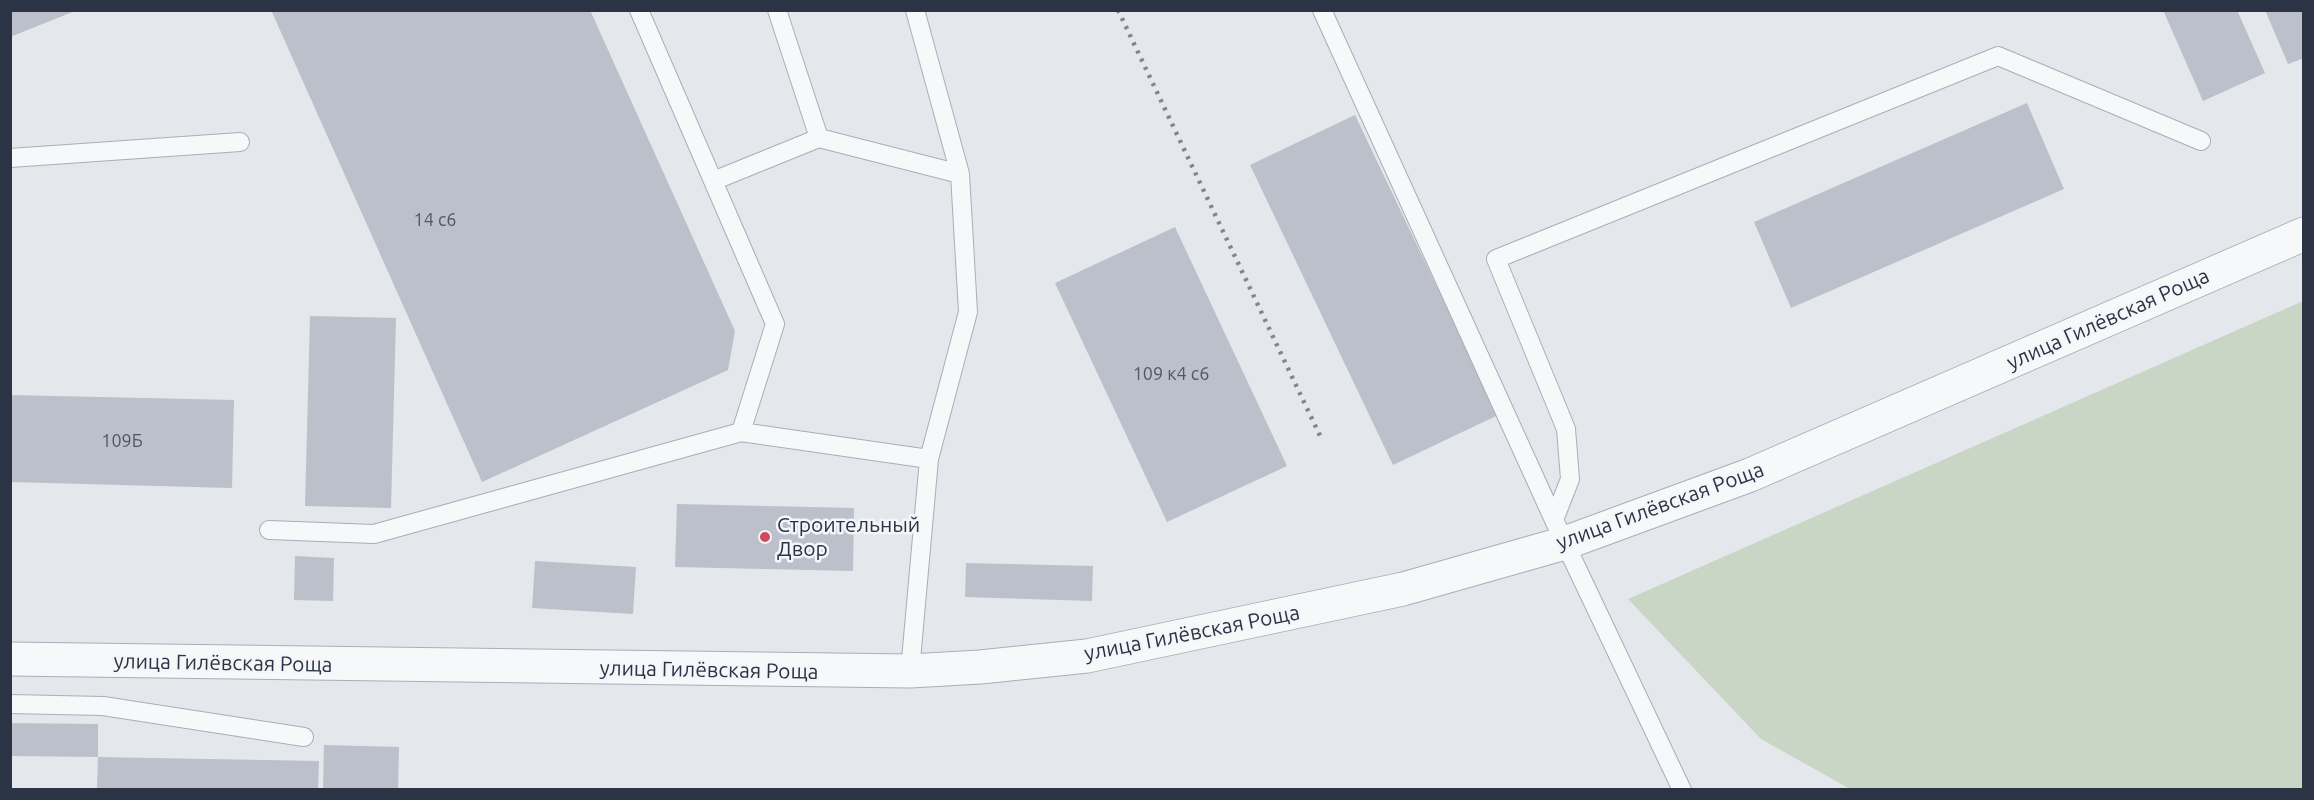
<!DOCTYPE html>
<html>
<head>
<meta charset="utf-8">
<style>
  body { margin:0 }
  #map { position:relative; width:2314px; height:800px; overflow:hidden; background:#e4e7ec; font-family:Ubuntu,sans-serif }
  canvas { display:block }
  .frame { position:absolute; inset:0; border:12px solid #2b3445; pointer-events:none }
</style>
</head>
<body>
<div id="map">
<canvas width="2314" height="800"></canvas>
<div class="frame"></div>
</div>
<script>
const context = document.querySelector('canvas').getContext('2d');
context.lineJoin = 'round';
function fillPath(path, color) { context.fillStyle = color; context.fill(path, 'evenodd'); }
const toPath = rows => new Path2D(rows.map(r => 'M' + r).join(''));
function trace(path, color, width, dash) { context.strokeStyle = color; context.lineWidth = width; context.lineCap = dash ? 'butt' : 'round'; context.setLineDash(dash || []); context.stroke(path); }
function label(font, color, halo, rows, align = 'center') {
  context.font = font + ' Ubuntu,sans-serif'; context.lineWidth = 5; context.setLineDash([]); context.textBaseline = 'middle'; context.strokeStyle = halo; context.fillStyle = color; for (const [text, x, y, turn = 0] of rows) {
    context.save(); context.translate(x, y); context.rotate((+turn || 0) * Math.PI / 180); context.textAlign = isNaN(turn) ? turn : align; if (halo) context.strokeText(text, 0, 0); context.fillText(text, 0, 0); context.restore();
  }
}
const green = toPath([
  [2303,301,2303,789,1850,789,1761,739,1628,599]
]);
const building = toPath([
  [10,10,75,10,75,11,10,37],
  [271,10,590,10,735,331,728,370,482,482],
  [2163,10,2237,10,2265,73,2203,101],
  [2265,10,2304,10,2304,58,2288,64],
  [2027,103,2064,189,1791,308,1754,222],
  [1355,115,1498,415,1393,465,1250,165],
  [1175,227,1287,466,1167,522,1055,283],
  [310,316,396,318,391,508,305,506],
  [10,395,234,400,232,488,10,482],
  [677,504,854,508,853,571,675,567],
  [295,556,334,558,333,601,294,600],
  [535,561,636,567,633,614,532,608],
  [966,563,1093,566,1092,601,965,597],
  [10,723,98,724,98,757,10,756],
  [324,745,399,747,398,790,323,790],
  [98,757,319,761,318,790,97,788]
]);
const service = toPath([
  [639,10,775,324,741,432],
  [777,10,819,138],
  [1322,10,1554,520,1682,790],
  [10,158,240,142],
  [713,181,819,138,960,174],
  [1554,520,1570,479,1566,429,1496,259,1998,56,2201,141],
  [269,530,374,534,741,432,929,459],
  [910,671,929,459,968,312,960,174,915,10],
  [10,704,103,706,304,737]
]);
const tertiary = toPath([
  [10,659,910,671,980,667,1087,656,1403,589,1565,543,1750,475,2304,234]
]);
const rail = toPath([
  [1118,10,1322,440]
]);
const markers = [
  [765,537,6,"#d1495b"]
];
const numberNames = [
  ["14 с6",435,220],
  ["109 к4 с6",1171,374],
  ["109Б",122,441]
];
const streetNames = [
  ["улица Гилёвская Роща",2108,319,-24],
  ["улица Гилёвская Роща",1660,506,-20],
  ["улица Гилёвская Роща",1192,633,-11],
  ["улица Гилёвская Роща",223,663,1],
  ["улица Гилёвская Роща",709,670,1]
];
const poiNames = [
  ["Строительный",777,525],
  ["Двор",777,549]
];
fillPath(green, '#c9d6c5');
fillPath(building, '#bbc0ca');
trace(service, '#a9aeb7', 20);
trace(tertiary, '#a9aeb7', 35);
trace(service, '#f7f8fa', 18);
trace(tertiary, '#f7f8fa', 33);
trace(rail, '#7d8696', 4.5, [3, 6]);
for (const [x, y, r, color] of markers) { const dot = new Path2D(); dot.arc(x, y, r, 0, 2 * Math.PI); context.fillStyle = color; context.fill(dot); trace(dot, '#f4f6f9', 2); }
label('18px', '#4f5766', null, numberNames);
label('21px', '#2b3445', '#f4f6f9', streetNames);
label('21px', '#2b3445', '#f4f6f9', poiNames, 'left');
</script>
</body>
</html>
